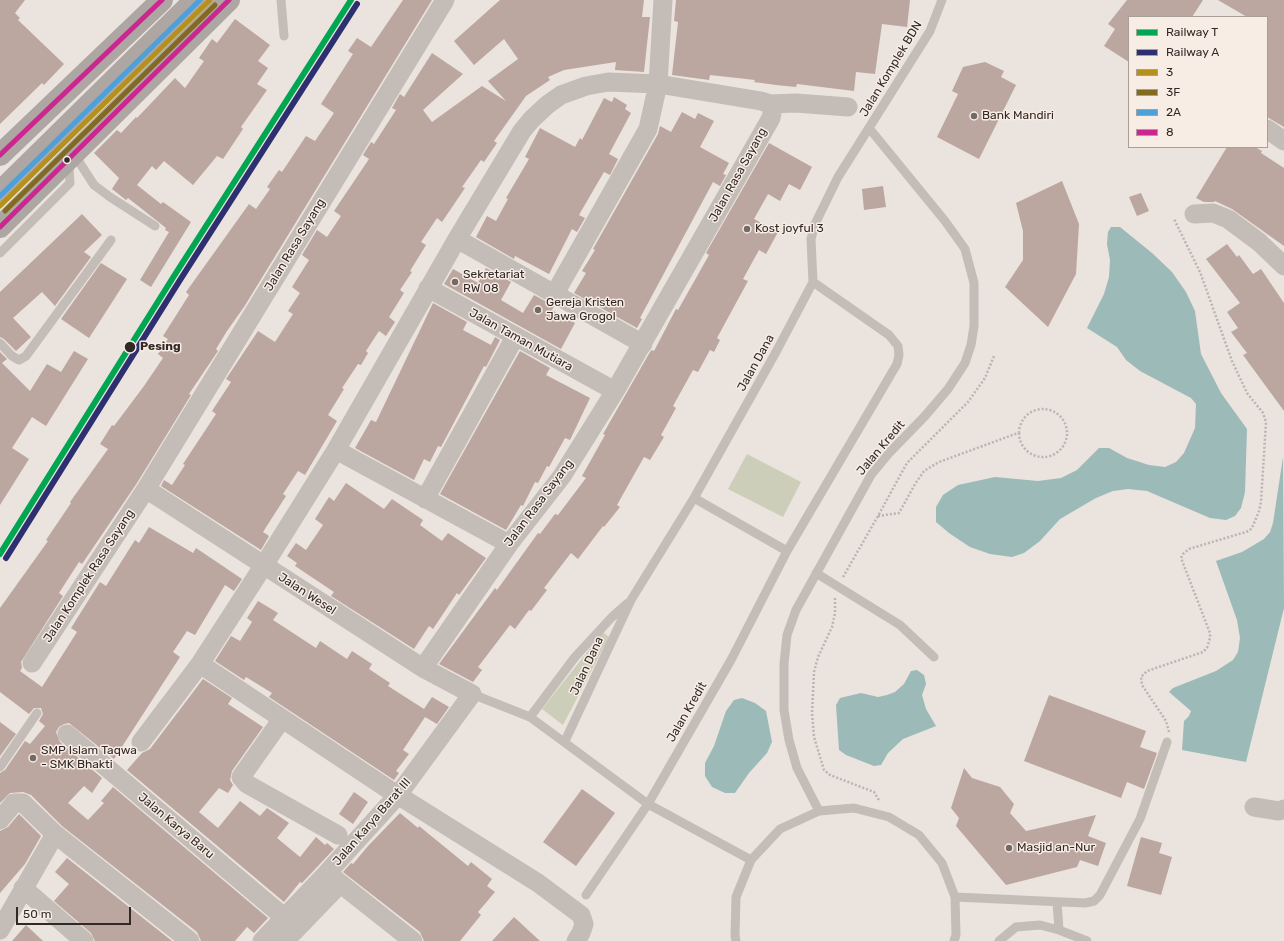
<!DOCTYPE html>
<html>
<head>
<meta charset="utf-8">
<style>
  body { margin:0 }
  #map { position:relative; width:1284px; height:941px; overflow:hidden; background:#eae3de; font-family:Rubik,sans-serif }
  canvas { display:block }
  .legend { position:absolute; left:1128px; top:16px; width:140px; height:132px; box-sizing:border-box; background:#f7ede5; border:1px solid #a89f99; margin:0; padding:5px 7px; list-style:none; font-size:12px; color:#322926 }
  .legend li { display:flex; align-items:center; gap:8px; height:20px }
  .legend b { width:20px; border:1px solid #a89f99 }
  .scale { position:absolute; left:16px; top:907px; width:115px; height:18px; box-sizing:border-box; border:2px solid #322926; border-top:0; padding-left:5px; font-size:12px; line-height:14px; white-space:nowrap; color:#322926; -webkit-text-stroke:3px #f7ede5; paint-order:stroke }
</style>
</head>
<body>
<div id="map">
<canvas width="1284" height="941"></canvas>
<ul class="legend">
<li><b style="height:5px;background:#00a651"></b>Railway T</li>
<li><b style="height:5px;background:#2e2f70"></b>Railway A</li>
<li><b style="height:5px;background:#b5901b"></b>3</li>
<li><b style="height:5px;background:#826a20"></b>3F</li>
<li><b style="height:5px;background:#4ea0da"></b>2A</li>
<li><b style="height:5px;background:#cc2790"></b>8</li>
</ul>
<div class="scale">50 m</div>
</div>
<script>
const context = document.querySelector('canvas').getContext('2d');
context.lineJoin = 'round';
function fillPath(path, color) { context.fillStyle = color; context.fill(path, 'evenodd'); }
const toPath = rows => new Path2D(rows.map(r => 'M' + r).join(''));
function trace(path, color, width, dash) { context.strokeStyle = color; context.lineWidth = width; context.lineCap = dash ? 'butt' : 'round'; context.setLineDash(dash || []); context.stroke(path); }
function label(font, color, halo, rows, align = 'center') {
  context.font = font + ' Rubik,sans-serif'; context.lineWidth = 3; context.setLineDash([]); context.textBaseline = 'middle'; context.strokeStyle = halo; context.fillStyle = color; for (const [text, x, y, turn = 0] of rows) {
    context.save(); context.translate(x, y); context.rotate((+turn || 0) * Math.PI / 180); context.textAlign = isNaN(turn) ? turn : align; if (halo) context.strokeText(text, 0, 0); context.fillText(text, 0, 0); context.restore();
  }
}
const green = toPath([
  [747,454,801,482,783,517,728,489],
  [603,632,609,637,563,725,542,709]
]);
const water = toPath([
  [1111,227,1120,227,1152,253,1172,272,1186,292,1195,311,1201,354,1221,393,1247,429,1245,492,1241,508,1235,516,1226,520,1210,518,1147,491,1128,489,1113,491,1096,498,1060,519,1040,541,1024,553,1012,557,990,554,970,547,949,533,936,522,936,507,943,495,958,485,995,477,1038,481,1061,478,1077,470,1099,448,1109,448,1127,458,1149,465,1165,467,1176,462,1184,453,1195,428,1196,404,1191,398,1140,371,1126,360,1117,347,1087,328,1104,294,1109,277,1110,260,1107,244,1108,232],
  [1283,457,1284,608,1246,762,1182,750,1184,721,1189,716,1191,711,1169,692,1173,688,1216,671,1233,660,1238,652,1240,638,1237,620,1216,561,1242,552,1264,539,1270,532,1273,523],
  [917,670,924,675,926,684,922,695,926,709,936,726,903,739,888,753,881,765,874,766,846,755,839,750,836,705,840,698,861,693,878,697,887,695,895,692,904,684,911,671],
  [742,698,755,703,766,711,772,742,767,753,749,773,735,793,725,793,712,787,705,776,705,763,714,746,726,711,734,700]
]);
const building = toPath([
  [0,0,25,0,15,13,20,18,18,20,64,64,44,85,42,83,0,124],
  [403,0,432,0,244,307,227,331,216,349,218,351,189,394,191,395,137,483,82,564,79,562,59,593,63,596,21,662,22,668,20,671,42,687,77,632,71,628,100,582,106,586,135,540,139,543,149,527,193,553,196,548,242,579,234,591,225,585,195,635,187,631,173,652,180,657,114,759,69,723,64,724,59,727,56,732,60,742,102,778,92,793,84,786,68,803,88,820,104,803,101,801,113,787,268,918,254,933,247,927,235,941,201,941,197,932,62,826,31,795,23,792,10,793,0,803,0,773,5,770,25,741,30,744,45,726,39,721,43,714,41,708,34,708,29,714,0,692,0,608,48,541,46,540,71,503,70,502,108,449,100,444,112,425,114,426,144,386,163,358,158,354,168,339,163,336,189,295,186,292,249,204,256,209,270,189,267,187,279,170,282,172,306,136,315,141,334,113,321,104,353,54,348,51,357,38,371,47],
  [500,0,644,0,642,17,650,17,644,72,615,70,616,62,564,70,548,77,550,80,526,96,494,141,497,143,484,162,481,160,462,187,465,188,442,222,437,218,421,242,426,245,410,271,412,272,400,290,404,293,389,317,395,322,386,336,379,331,366,351,368,353,361,365,358,364,342,388,344,389,328,415,337,421,305,475,298,471,283,494,286,496,263,532,269,536,261,550,161,486,164,480,172,485,185,465,183,464,216,414,212,411,231,382,226,379,258,331,275,342,293,314,288,311,300,293,292,287,309,260,302,255,317,230,327,237,341,216,334,211,369,159,363,155,371,142,374,144,396,110,392,108,400,94,404,97,432,53,463,74,423,110,432,122,482,86,506,101,488,81,518,59,504,39,474,65,454,41],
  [676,0,910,0,907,27,882,24,875,74,856,72,854,91,797,84,796,87,776,85,754,82,755,80,710,75,709,80,672,75,678,22,674,21],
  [1127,0,1203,0,1192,17,1129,17,1129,62,1104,46,1115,29,1108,24],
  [1218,0,1284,0,1284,127,1267,117,1267,17,1247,17],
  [235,19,270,45,258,61,268,68,257,84,267,90,241,127,243,129,223,159,217,156,193,185,164,161,156,170,152,166,137,185,161,204,163,202,191,222,151,287,140,280,169,232,165,230,166,228,128,198,126,200,112,189,119,178,94,153,117,130,121,133,136,117,137,118,175,78,185,88,204,61,199,58,212,39,217,43],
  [985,62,1004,71,1001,77,1016,85,979,159,937,137,958,94,952,91,963,67],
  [614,97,627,105,625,109,631,113,609,154,618,159,610,175,604,172,594,189,579,215,585,218,577,232,572,229,549,274,515,256,514,259,476,237,487,216,496,221,508,199,506,198,529,159,525,157,540,128,575,147,580,138,582,140,604,98,612,102],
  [682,112,695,119,698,113,714,121,700,147,729,163,723,174,726,175,720,186,713,182,640,318,642,319,637,328,574,293,586,273,582,271,595,250,593,249,658,134,660,126,671,132],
  [769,143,812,167,800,190,789,184,780,201,768,194,754,219,778,232,766,254,759,250,743,279,748,281,717,338,720,340,714,352,710,350,698,372,693,370,673,406,676,408,661,435,664,437,650,460,644,457,617,505,620,507,604,527,603,526,578,559,571,553,544,588,547,590,531,611,529,610,515,629,510,625,478,667,482,670,473,682,439,664,495,588,497,590,538,533,540,534,555,514,558,515,586,478,582,476,605,435,603,434,650,352,652,350,654,351,676,309,678,310,709,255,706,253],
  [1227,147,1255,147,1262,151,1261,153,1284,168,1284,246,1232,209,1215,201,1214,202,1204,202,1196,198],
  [1062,181,1079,224,1076,274,1048,327,1005,287,1023,260,1023,231,1016,203],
  [883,186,886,207,864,210,862,189],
  [1141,193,1149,211,1137,216,1129,197],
  [82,214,102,235,84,252,91,257,55,306,42,292,13,318,31,337,16,351,4,339,0,337,0,292],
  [1227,244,1237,257,1239,255,1253,274,1261,269,1284,303,1284,411,1243,355,1247,353,1231,332,1238,328,1227,312,1240,303,1206,259],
  [101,263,127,279,89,338,61,319],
  [486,268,511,282,501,300,523,313,534,295,554,306,552,310,575,323,561,349,444,284,453,269,478,283],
  [433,303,467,322,463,330,491,345,495,337,500,340,486,367,484,366,441,447,438,446,430,462,424,459,414,480,355,448,371,420,376,422],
  [74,351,88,359,46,426,32,417,12,448,29,459,0,505,0,352,7,359,2,363,30,391,47,364,61,372],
  [520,351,550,368,546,375,590,398,570,440,565,438,549,467,547,466,538,483,535,482,523,506,521,505,506,530,440,494],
  [346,483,384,509,392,499,423,520,420,525,442,541,448,533,486,558,459,595,457,593,433,629,429,626,414,649,331,596,334,592,295,566,297,563,287,556,296,543,306,550,323,525,315,519,329,497,334,501],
  [258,601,278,613,273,620,316,648,320,641,347,659,352,651,372,664,369,669,390,683,388,686,424,709,432,697,449,707,437,724,425,717,403,750,409,754,396,771,399,773,394,780,269,697,272,693,246,677,244,680,215,661,231,636,240,641,252,622,247,618],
  [203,679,232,698,228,704,263,727,232,771,230,780,233,785,228,793,219,788,199,812,218,828,240,801,260,816,267,808,289,823,277,838,300,857,316,837,325,845,327,843,334,849,302,883,300,882,284,902,127,770,142,753,150,749],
  [1049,695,1146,731,1140,747,1157,753,1144,789,1127,782,1121,798,1024,761],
  [0,722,16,734,0,756],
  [964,768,972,778,1000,787,1014,804,1010,813,1026,831,1096,815,1088,836,1106,843,1098,866,1080,860,1077,867,1006,885,956,826,959,818,951,808],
  [582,789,615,813,576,866,543,842],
  [354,792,368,802,353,824,339,814],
  [400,813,418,828,419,826,468,866,471,862,492,879,487,886,495,892,478,912,481,915,460,941,424,941,420,932,343,872,351,863,353,864,368,846],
  [19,814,41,836,25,864,0,893,0,831,8,827],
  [1141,837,1162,843,1159,853,1172,857,1161,895,1127,886],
  [67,858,172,941,95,941,91,933,54,901,69,884,55,872],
  [514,917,540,941,492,941],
  [26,925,43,941,12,941]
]);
const path = toPath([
  '1019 433a24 24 0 1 1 48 0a24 24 0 1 1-48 0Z',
  [878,516,899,513,915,484,924,471,939,462,1018,433],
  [843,577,878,516,907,463,968,402,985,378,994,356],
  [835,598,835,613,832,627,818,657,814,672,812,713,814,737,824,770,830,775,874,792,880,802],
  [1169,732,1166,721,1142,685,1141,677,1147,671,1203,652,1207,648,1210,638,1210,633,1181,558,1183,554,1189,549,1249,531,1252,528,1259,511,1261,502,1266,422,1263,413,1247,393,1232,361,1200,272,1174,219]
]);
const service = toPath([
  [281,0,284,36],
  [74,154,94,185,110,197,155,226],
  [0,253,70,183,69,168,65,163],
  [0,343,12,356,19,360,26,356,111,240],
  [694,498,787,551],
  [816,573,900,625,934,657],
  [472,694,530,717,648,804,751,860],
  [530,717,575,657,612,617,628,603],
  [565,741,631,600,694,498,776,352,813,282,811,239,815,224,838,177,930,31,942,0],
  [0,767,37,713],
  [819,811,797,768,789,740,784,710,784,664,787,635,796,610,871,475,890,452,925,416,948,389,965,363,971,345,974,326,974,283,965,249,945,221,869,128],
  [586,895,648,804,731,660,787,551,897,364,899,355,898,346,889,335,813,282],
  [955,897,1085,903,1094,901,1100,895,1140,819,1167,742],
  [1057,902,1059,930,1087,941],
  [736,941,735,936,736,897,751,860,780,829,819,811,854,808,889,817,919,835,942,863,955,897,956,935,954,941],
  [999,941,1016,927,1040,925,1059,930]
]);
const minor = toPath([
  [770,104,796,103,848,107],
  [1267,129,1284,141],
  [1194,214,1213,213,1228,219,1259,242,1284,266],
  [457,239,643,344],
  [428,288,615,391],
  [554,295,648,129,658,84,663,0],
  [336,450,509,544],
  [146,489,423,668,472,694,398,795,327,873,262,941],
  [425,499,515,337],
  [32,663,146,489,445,0],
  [200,664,388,789,538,883,581,915,584,924,581,933,576,941],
  [282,719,241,777,247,784,338,835],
  [67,734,285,918],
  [141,742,200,664,271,554,336,450,457,239,522,131,531,120,547,105,561,95,586,86,608,82,658,84,761,101,770,104,773,108,771,118,615,391,562,476,509,544,423,668],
  [1254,807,1279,811,1284,809],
  [0,820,14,803,23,803,55,834,190,941],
  [327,873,413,941],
  [23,888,84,941],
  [0,930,55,834],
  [285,941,340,884]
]);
const trunk = toPath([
  [0,155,162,0],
  [0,192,195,0],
  [0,227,229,0]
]);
const bus1 = toPath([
  [0,206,210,0]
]);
const bus2 = toPath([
  [5,211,215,5]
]);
const bus3 = toPath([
  [0,196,200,0]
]);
const bus4 = toPath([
  [0,155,162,0],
  [0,227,229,0]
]);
const rail1 = toPath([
  [0,554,174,276,351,0]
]);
const rail2 = toPath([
  [6,558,180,280,357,4]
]);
const markers = [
  [974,116,4,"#726a66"],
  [67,160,3.5,"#322926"],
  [747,229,4,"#726a66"],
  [455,282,4,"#726a66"],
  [538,310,4,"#726a66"],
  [130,347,6,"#322926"],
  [33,758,4,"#726a66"],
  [1009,848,4,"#726a66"]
];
const streetNames = [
  ["Jalan Komplek BDN",891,69,-59],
  ["Jalan Rasa Sayang",738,175,-61],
  ["Jalan Rasa Sayang",295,245,-59],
  ["Jalan Taman Mutiara",521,340,29],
  ["Jalan Dana",756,363,-61],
  ["Jalan Kredit",881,448,-50],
  ["Jalan Rasa Sayang",539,503,-53],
  ["Jalan Komplek Rasa Sayang",89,576,-57],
  ["Jalan Wesel",307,594,33],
  ["Jalan Dana",587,666,-65],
  ["Jalan Kredit",687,712,-60],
  ["Jalan Karya Barat III",372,822,-49],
  ["Jalan Karya Baru",176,826,40]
];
const poiNames = [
  ["Bank Mandiri",982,116],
  ["Kost joyful 3",755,229],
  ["Sekretariat",463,275],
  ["RW 08",463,289],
  ["Gereja Kristen",546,303],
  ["Jawa Grogol",546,317],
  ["SMP Islam Taqwa",41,751],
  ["- SMK Bhakti",41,765],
  ["Masjid an-Nur",1017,848]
];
const stopNames = [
  ["Pesing",140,347]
];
fillPath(green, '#ccceb9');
fillPath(water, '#9cbab8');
fillPath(building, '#bca6a0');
trace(path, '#bbb4b0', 2.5, [2, 2]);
trace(service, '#c3bcb7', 9);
trace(minor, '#c3bcb7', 19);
trace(trunk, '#ada6a2', 22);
trace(bus1, '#b5901b', 5);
trace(bus2, '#826a20', 5);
trace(bus3, '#4ea0da', 5);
trace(bus4, '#cc2790', 5);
trace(rail1, '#00a651', 6);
trace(rail2, '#2e2f70', 6);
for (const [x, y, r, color] of markers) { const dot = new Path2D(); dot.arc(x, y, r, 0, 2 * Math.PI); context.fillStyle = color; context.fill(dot); trace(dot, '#f7ede5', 1.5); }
label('12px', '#322926', '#f7ede5', streetNames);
label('12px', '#322926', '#f7ede5', poiNames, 'left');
label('bold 12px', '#322926', '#f7ede5', stopNames, 'left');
</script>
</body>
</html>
